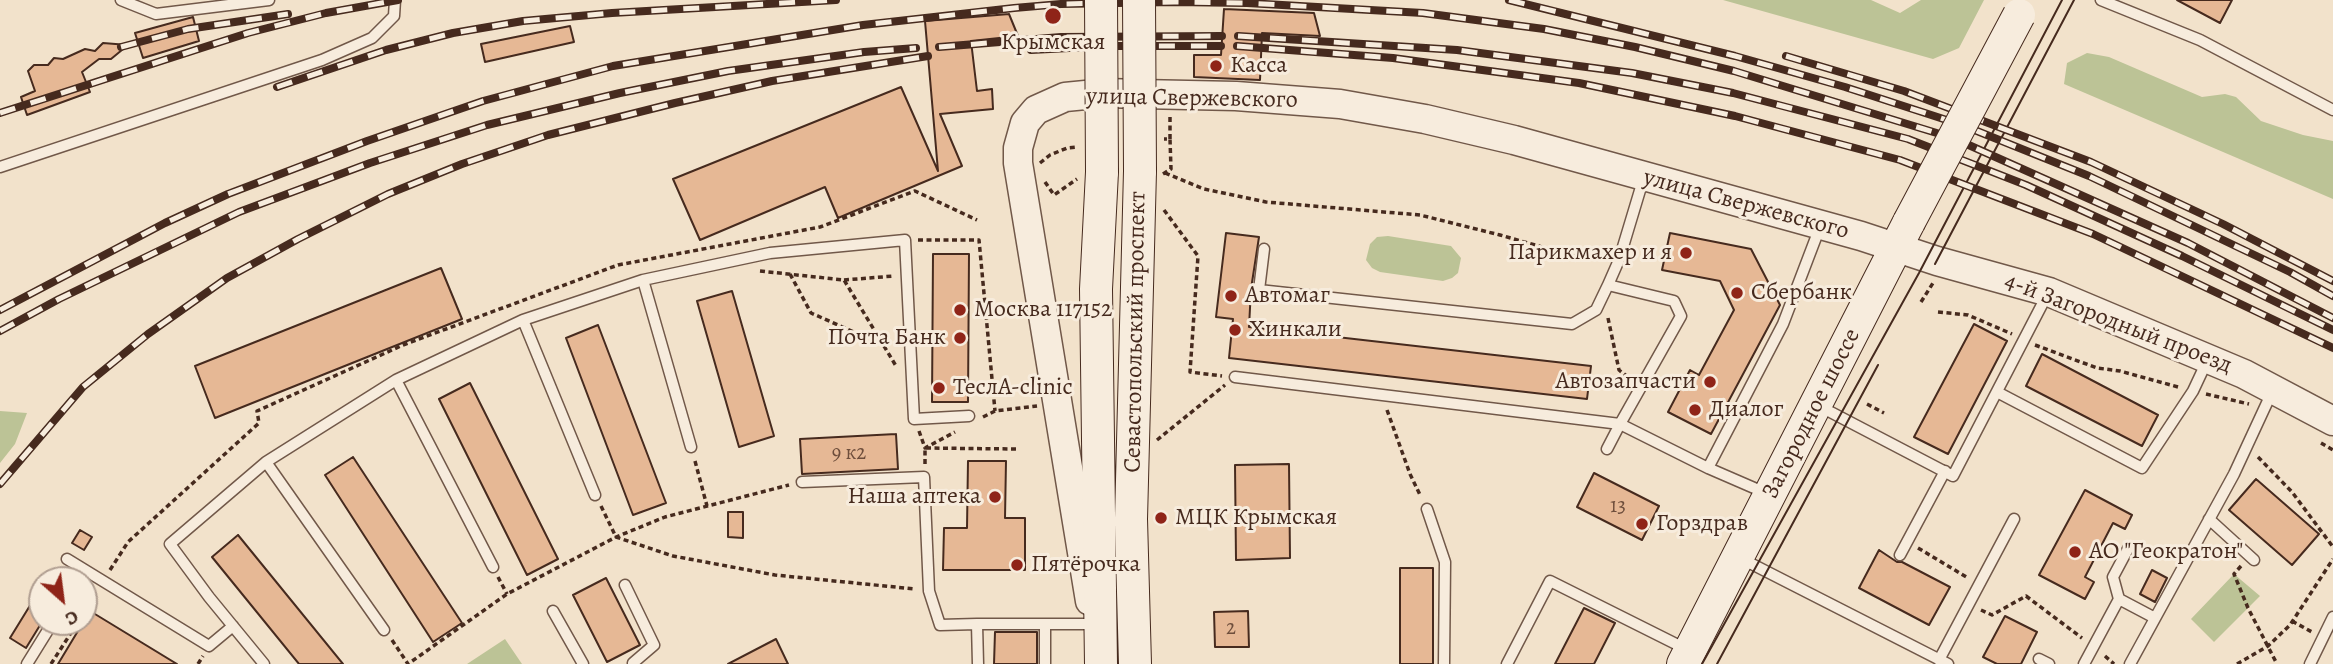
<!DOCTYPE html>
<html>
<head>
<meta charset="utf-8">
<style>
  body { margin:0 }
  #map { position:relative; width:2333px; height:664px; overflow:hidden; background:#f2e2cb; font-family:Alegreya,serif }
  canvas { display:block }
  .north { position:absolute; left:28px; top:566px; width:70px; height:70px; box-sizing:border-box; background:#f7ecdd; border:2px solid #b09e91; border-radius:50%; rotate:152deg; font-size:19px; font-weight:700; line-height:28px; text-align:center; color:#462a1e }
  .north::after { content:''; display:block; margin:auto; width:24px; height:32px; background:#8f2418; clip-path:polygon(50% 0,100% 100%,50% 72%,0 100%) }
</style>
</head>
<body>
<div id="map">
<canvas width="2333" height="664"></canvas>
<div class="north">С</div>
</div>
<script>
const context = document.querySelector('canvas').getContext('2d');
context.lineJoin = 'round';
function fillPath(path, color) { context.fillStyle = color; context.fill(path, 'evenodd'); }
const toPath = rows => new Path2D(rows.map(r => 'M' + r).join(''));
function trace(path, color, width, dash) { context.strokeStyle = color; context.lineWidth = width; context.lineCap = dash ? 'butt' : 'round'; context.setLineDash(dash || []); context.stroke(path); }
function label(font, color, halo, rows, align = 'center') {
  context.font = font + ' Alegreya,serif'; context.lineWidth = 6; context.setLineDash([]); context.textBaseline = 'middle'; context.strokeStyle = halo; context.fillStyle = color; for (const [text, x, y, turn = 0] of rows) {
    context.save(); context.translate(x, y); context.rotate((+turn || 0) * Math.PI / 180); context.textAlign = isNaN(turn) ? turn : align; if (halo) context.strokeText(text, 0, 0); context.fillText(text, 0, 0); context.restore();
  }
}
const green = toPath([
  [1723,0,1871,0,1900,13,1921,0,1984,0,1959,48,1933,59],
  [2087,53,2109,57,2202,97,2225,94,2236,97,2261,121,2303,135,2333,141,2333,199,2064,84,2067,63],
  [1388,236,1451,246,1461,258,1458,273,1452,278,1443,281,1380,272,1372,268,1366,260,1370,244,1377,237],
  [0,411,27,413,15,444,0,463],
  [2234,574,2260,596,2214,642,2191,619],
  [505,639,522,664,467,664]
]);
const building = toPath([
  [2177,0,2232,0,2220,23,2177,0],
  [1224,9,1314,13,1320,36,1262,33,1260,80,1194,77,1194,55,1221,55,1224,9],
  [1009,14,1018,36,971,41,977,91,992,89,993,109,940,114,962,166,838,218,825,187,700,240,673,179,901,87,938,171,925,21,1009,14],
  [193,17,199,41,143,58,135,33,193,17],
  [570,26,574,42,485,62,481,44,570,26],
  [103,43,128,45,111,59,99,59,82,72,90,92,27,115,21,97,35,91,28,71,34,65,48,65,54,58,63,59,85,49,95,51,103,43],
  [1226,233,1259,237,1251,289,1249,327,1591,366,1587,399,1229,358,1233,319,1216,317,1226,233],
  [1670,233,1751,249,1780,305,1711,434,1668,412,1690,370,1699,375,1734,310,1720,281,1662,270,1670,233],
  [933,254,969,254,968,402,932,402,933,254],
  [441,268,462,319,215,418,195,366,441,268],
  [732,291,774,436,739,447,697,301,732,291],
  [1974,324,2007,341,1948,454,1914,437,1974,324],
  [598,325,666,503,633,515,566,338,598,325],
  [2042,354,2158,415,2142,446,2026,386,2042,354],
  [470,383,558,559,527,575,439,399,470,383],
  [896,434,898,469,802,474,800,439,896,434],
  [353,457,462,623,433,642,325,475,353,457],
  [968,461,1006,461,1005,518,1025,518,1025,570,943,570,944,528,967,528,968,461],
  [1289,464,1290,558,1236,560,1235,465,1289,464],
  [1594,473,1659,506,1642,540,1577,507,1594,473],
  [2256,479,2319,534,2292,565,2229,510,2256,479],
  [2085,490,2132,515,2125,529,2113,523,2085,577,2094,582,2085,599,2039,575,2085,490],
  [728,512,743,512,743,538,728,537,728,512],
  [80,530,92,537,84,550,72,543,80,530],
  [238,535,343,664,299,664,212,557,238,535],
  [1879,550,1897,562,1902,562,1950,587,1929,625,1859,588,1879,550],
  [1400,568,1433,568,1433,664,1400,664,1400,568],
  [2152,570,2167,578,2155,602,2140,594,2152,570],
  [606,578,640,645,607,662,573,595,606,578],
  [42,586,42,622,26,648,10,638,42,586],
  [1584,608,1615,623,1594,664,1555,664,1584,608],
  [90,611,177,664,58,664,90,611],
  [1248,611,1249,647,1215,647,1214,612,1248,611],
  [2005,616,2037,632,2021,664,1997,664,1983,657,2005,616],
  [995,632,1037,632,1037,664,994,664,995,632],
  [776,639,788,664,728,664,776,639]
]);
const path = toPath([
  [1170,117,1170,139],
  [1040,163,1050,155,1067,148,1077,147],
  [1165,173,1204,189,1266,202,1420,215,1500,235,1577,257,1606,259],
  [1163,174,1171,169,1170,139,1164,139],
  [1045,182,1054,195,1077,179],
  [1164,210,1198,256,1190,372,1222,376],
  [918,240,979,240,995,411],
  [760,271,844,280,896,366],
  [790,274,811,313,881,344],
  [844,280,894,276],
  [1921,302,1933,283],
  [1938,312,1968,315,2012,334],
  [1608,318,1619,370,1629,378],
  [2035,345,2097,368,2120,371,2178,387],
  [2206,394,2249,404],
  [1867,404,1884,413],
  [1387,410,1410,474,1421,497],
  [983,417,995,411,1037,406],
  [919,431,925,448,955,432],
  [1157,440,1225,385],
  [2321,443,2333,450],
  [2258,457,2292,492,2333,547],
  [695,461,707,506],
  [925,464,925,448,1016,449],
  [601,506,616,537,673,556,775,575,915,589],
  [1918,548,1968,578],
  [2241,566,2234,574,2248,608,2277,664],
  [110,570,128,542,259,423,257,411,403,345,618,265,820,227,915,191,977,220],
  [498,577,507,594],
  [1981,610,1992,615,2026,596,2082,638],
  [84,612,96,592],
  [2292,621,2312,632],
  [392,640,408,664,507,594,616,537,665,517,789,485],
  [2105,656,2114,664],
  [51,664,78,622],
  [198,664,203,656],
  [2237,664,2268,646,2290,625,2333,559]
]);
const service = toPath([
  [121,0,156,14,269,0],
  [2101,0,2200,40,2333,110],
  [0,167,322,60,372,38,394,16,395,0],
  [1264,249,1259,290,1572,324,1596,310,1608,285],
  [643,280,691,447],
  [523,320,595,495],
  [1235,377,1620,424,1708,468,1768,494],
  [396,380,493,567],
  [1997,392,2142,468,2193,391,2208,359],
  [1819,406,1953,476,2047,295],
  [1607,449,1620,424,1681,316,1674,301,1608,285,1619,260,1644,177],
  [266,462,384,630],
  [1708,468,1783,324,1820,227],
  [802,482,924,477,929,591,940,625,977,624],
  [1427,509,1445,562,1444,664],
  [2209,519,2254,560],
  [1900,555,1945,471],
  [1740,558,1948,664],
  [67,559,209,646,233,626],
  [625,585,654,645,633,663],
  [2119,599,2155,618],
  [553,611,583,664],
  [1045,625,1045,664],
  [2039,659,2049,664],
  [1939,660,2014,519],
  [27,664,53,622],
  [264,664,209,597,170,544,266,462,396,380,523,320,643,280,770,253,905,240,914,419,969,416],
  [978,664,977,624,1094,624],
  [1507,664,1550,581,1686,649],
  [2084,664,2119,599,2113,577,2129,547],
  [2130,664,2234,474,2272,392],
  [2310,664,2333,617]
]);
const tertiary = toPath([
  [1090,601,1018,163,1018,148,1025,123,1036,110,1065,97,1106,93,1140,94,1236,96,1340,104,1425,119,1514,140,1861,236,1937,261,2049,292,2244,374,2333,421]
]);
const secondary = toPath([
  [1101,664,1096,289,1102,172],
  [1135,664,1131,519,1140,171],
  [1683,664,1909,222]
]);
const tram = toPath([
  [1935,264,2074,0],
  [1702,664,1919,273,2062,0],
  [1717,664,1878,365]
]);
const rail = toPath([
  [1509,0,1735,56,1845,87,1962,125,2089,176,2290,272,2333,296],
  [1238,36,1457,50,1632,73,1733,93,1908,139,2026,185,2182,256,2333,330],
  [1237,46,1393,58,1579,83,1735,116,1900,160,2093,234,2333,348],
  [121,47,188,29,288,14],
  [939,47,1061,37,1222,36],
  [1031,50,1107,46,1221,46],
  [1786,56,1904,91,2091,162,2223,224,2333,281],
  [277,87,386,50,453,33,523,21,612,13,836,0],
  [0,113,248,33,326,13,398,0],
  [0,310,165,223,228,194,367,141,483,101,613,66,863,25,1014,8,1061,4,1174,2,1247,3,1423,13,1544,29,1635,47,1734,71,1953,138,2188,243,2333,318],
  [0,331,59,299,239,212,370,163,487,125,620,93,728,71,864,52,916,48],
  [0,484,83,387,148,334,227,278,298,239,388,194,462,164,548,135,675,103,772,81,928,56]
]);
const secondaryBridge = toPath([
  [1101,0,1102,172],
  [1139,0,1140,171],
  [1909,222,2019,15]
]);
const markers = [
  [1053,16,9,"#8f2418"],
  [1216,66,7,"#8f2418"],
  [1686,253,7,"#8f2418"],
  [1737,293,7,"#8f2418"],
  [1231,296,7,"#8f2418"],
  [960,310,7,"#8f2418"],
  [1235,330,7,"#8f2418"],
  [960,338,7,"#8f2418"],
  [1710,382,7,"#8f2418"],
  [939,388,7,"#8f2418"],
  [1695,410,7,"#8f2418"],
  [995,497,7,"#8f2418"],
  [1161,518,7,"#8f2418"],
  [1642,524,7,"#8f2418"],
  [2075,552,7,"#8f2418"],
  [1017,565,7,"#8f2418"]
];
const numberNames = [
  ["9 к2",849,454],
  ["13",1618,507],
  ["2",1231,629]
];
const poiNames = [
  ["Крымская",1053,43,"center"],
  ["Касса",1230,66],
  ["Парикмахер и я",1672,253,"right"],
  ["Сбербанк",1751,293],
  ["Автомаг",1245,296],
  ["Москва 117152",974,310],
  ["Хинкали",1249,330],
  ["Почта Банк",946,338,"right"],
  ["Автозапчасти",1696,382,"right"],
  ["ТеслА-clinic",953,388],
  ["Диалог",1709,410],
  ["Наша аптека",981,497,"right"],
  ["МЦК Крымская",1175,518],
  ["Горздрав",1656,524],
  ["АО \"Геократон\"",2089,552],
  ["Пятёрочка",1031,565]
];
const streetNames = [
  ["улица Свержевского",1192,99,1],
  ["улица Свержевского",1746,205,15],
  ["4-й Загородный проезд",2118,324,21],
  ["Севастопольский проспект",1136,332,-89],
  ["Загородное шоссе",1812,414,-63]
];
fillPath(green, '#bcc396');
fillPath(building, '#e6b895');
trace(building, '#462a1e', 2);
trace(service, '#715849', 13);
trace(tertiary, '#715849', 31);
trace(secondary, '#462a1e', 34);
trace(path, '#462a1e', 3.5, [5, 3.5]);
trace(service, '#f7ecdd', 10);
trace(tertiary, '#f7ecdd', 28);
trace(secondary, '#f7ecdd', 32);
trace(tram, '#462a1e', 2);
trace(rail, '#462a1e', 8);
trace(rail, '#f7ecdd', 5, [16]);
trace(secondaryBridge, '#462a1e', 34, []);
trace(secondaryBridge, '#f7ecdd', 32);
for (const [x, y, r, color] of markers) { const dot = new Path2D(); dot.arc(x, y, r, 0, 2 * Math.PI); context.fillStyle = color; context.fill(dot); trace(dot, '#f7ecdd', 2.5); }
label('21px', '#6e4e3c', null, numberNames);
label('24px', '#462a1e', '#f7ecdd', poiNames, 'left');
label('24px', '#462a1e', '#f7ecdd', streetNames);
</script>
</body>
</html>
